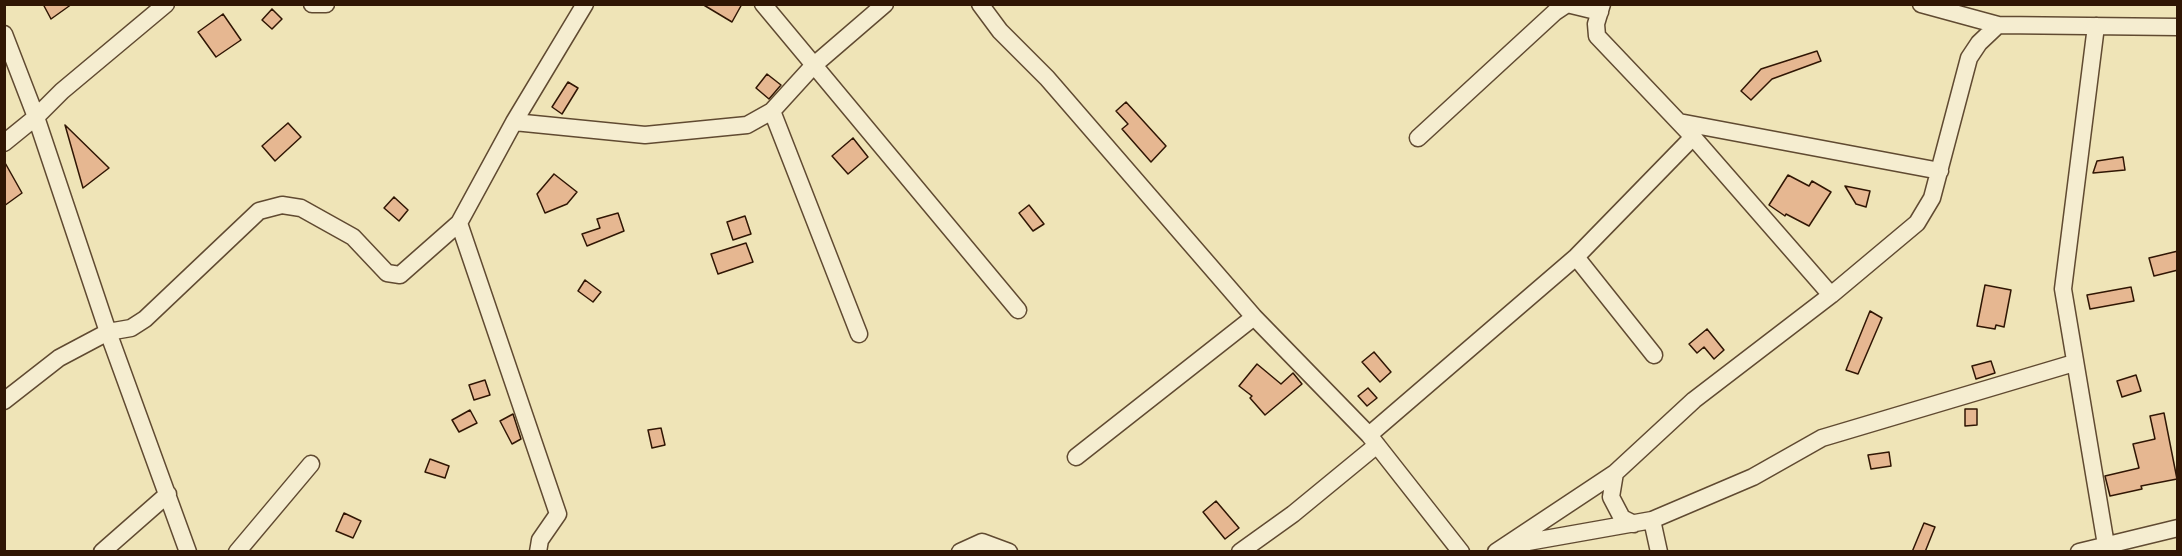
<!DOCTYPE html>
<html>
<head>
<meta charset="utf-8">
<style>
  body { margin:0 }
  #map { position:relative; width:2182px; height:556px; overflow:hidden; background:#efe4b7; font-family:"IM FELL French Canon",serif }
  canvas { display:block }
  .frame { position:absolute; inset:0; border:6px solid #301604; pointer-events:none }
</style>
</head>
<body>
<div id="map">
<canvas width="2182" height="556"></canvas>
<div class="frame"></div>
</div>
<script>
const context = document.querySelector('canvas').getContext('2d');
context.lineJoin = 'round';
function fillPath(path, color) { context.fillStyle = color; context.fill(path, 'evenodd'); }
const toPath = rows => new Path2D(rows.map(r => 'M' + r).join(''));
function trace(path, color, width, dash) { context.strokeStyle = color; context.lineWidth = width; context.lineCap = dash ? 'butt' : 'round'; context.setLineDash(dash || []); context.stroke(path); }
const building = toPath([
  [43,4,72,4,51,19,43,4],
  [702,4,742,4,732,22,702,4],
  [272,9,282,19,272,29,262,20,272,9],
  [223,14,241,40,216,57,198,32,223,14],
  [1817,51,1821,61,1772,79,1751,100,1741,91,1761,69,1817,51],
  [767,74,781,85,769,99,756,88,767,74],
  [568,82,578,88,562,114,552,107,568,82],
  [1126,102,1166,146,1151,162,1122,129,1128,124,1116,111,1126,102],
  [288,123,301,137,275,161,262,146,288,123],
  [65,125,109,168,83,188,65,125],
  [853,138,868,157,848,174,832,156,853,138],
  [2123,157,2125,170,2093,173,2097,161,2123,157],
  [4,161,22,193,4,206,4,161],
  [554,174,577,192,567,204,545,213,537,194,554,174],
  [1788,175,1809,186,1812,181,1831,192,1809,226,1786,214,1785,216,1769,205,1788,175],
  [1845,186,1870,191,1866,207,1856,204,1845,186],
  [394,197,408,210,399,221,384,208,394,197],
  [1029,205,1044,224,1033,231,1019,213,1029,205],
  [618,213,624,231,587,246,582,234,600,228,597,219,618,213],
  [745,216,751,234,733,240,727,222,745,216],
  [746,243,753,262,718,274,711,254,746,243],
  [2178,251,2178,270,2154,276,2149,258,2178,251],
  [585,280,601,292,593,302,578,291,585,280],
  [1985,285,2011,290,2004,327,1996,325,1995,329,1977,326,1985,285],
  [2131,287,2134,301,2090,309,2087,295,2131,287],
  [1870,311,1882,318,1858,374,1846,370,1870,311],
  [1707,329,1724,350,1714,359,1704,347,1697,353,1689,344,1707,329],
  [1374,352,1391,372,1380,382,1362,362,1374,352],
  [1991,361,1995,373,1976,379,1972,366,1991,361],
  [1257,364,1281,384,1293,373,1302,384,1265,415,1250,398,1252,396,1239,386,1257,364],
  [2136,375,2141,391,2122,397,2117,381,2136,375],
  [485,380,490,395,474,400,469,385,485,380],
  [1368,388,1377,398,1367,406,1358,396,1368,388],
  [1965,409,1977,409,1977,425,1965,426,1965,409],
  [470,410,477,423,459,432,452,420,470,410],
  [2164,413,2177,479,2141,486,2142,489,2110,496,2105,476,2139,468,2133,444,2155,439,2150,416,2164,413],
  [513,414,521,439,512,444,500,421,513,414],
  [661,428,665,445,652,448,648,430,661,428],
  [1889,452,1891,466,1871,469,1868,455,1889,452],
  [430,459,449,466,445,478,425,472,430,459],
  [1216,501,1239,528,1225,539,1203,512,1216,501],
  [344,513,361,521,353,538,336,531,344,513],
  [1924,523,1935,527,1925,552,1912,552,1924,523]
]);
const minor = toPath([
  [312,4,326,4],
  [763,4,1018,310],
  [980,4,1000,31,1047,78,1254,317,1369,435,1461,552],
  [1567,4,1600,12],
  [1602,4,1596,24,1597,36,1693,137,1831,295],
  [1921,4,1998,25,2178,27],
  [2096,26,2063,289,2106,545],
  [4,34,36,117,108,332,188,552],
  [772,111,859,334],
  [514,122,645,135,747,125,772,111,813,66,885,4],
  [1679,122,1940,171],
  [1418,138,1555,12,1567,4],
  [4,143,36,117,62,91,166,4],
  [459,223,558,514,540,540,538,552],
  [1576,257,1654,355],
  [4,401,59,358,108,332,131,328,145,319,259,211,282,205,301,208,353,237,387,273,400,275,459,223,514,122,585,4],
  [1369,435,1576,257,1693,137],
  [1076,457,1254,317],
  [1615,473,1611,497,1622,518,1634,524],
  [1652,520,1659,552],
  [1511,545,1652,520,1753,477,1822,438,2074,363],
  [102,552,168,494],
  [237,552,311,464],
  [960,552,982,542,1009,552],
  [1240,552,1293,514,1377,445],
  [1496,552,1615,473,1694,400,1831,295,1917,223,1932,198,1969,58,1979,43,1998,25],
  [2079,552,2178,528]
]);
fillPath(building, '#e6b791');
trace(building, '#301604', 1.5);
trace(minor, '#604a31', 19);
trace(minor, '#f5edd0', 16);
</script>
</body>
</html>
